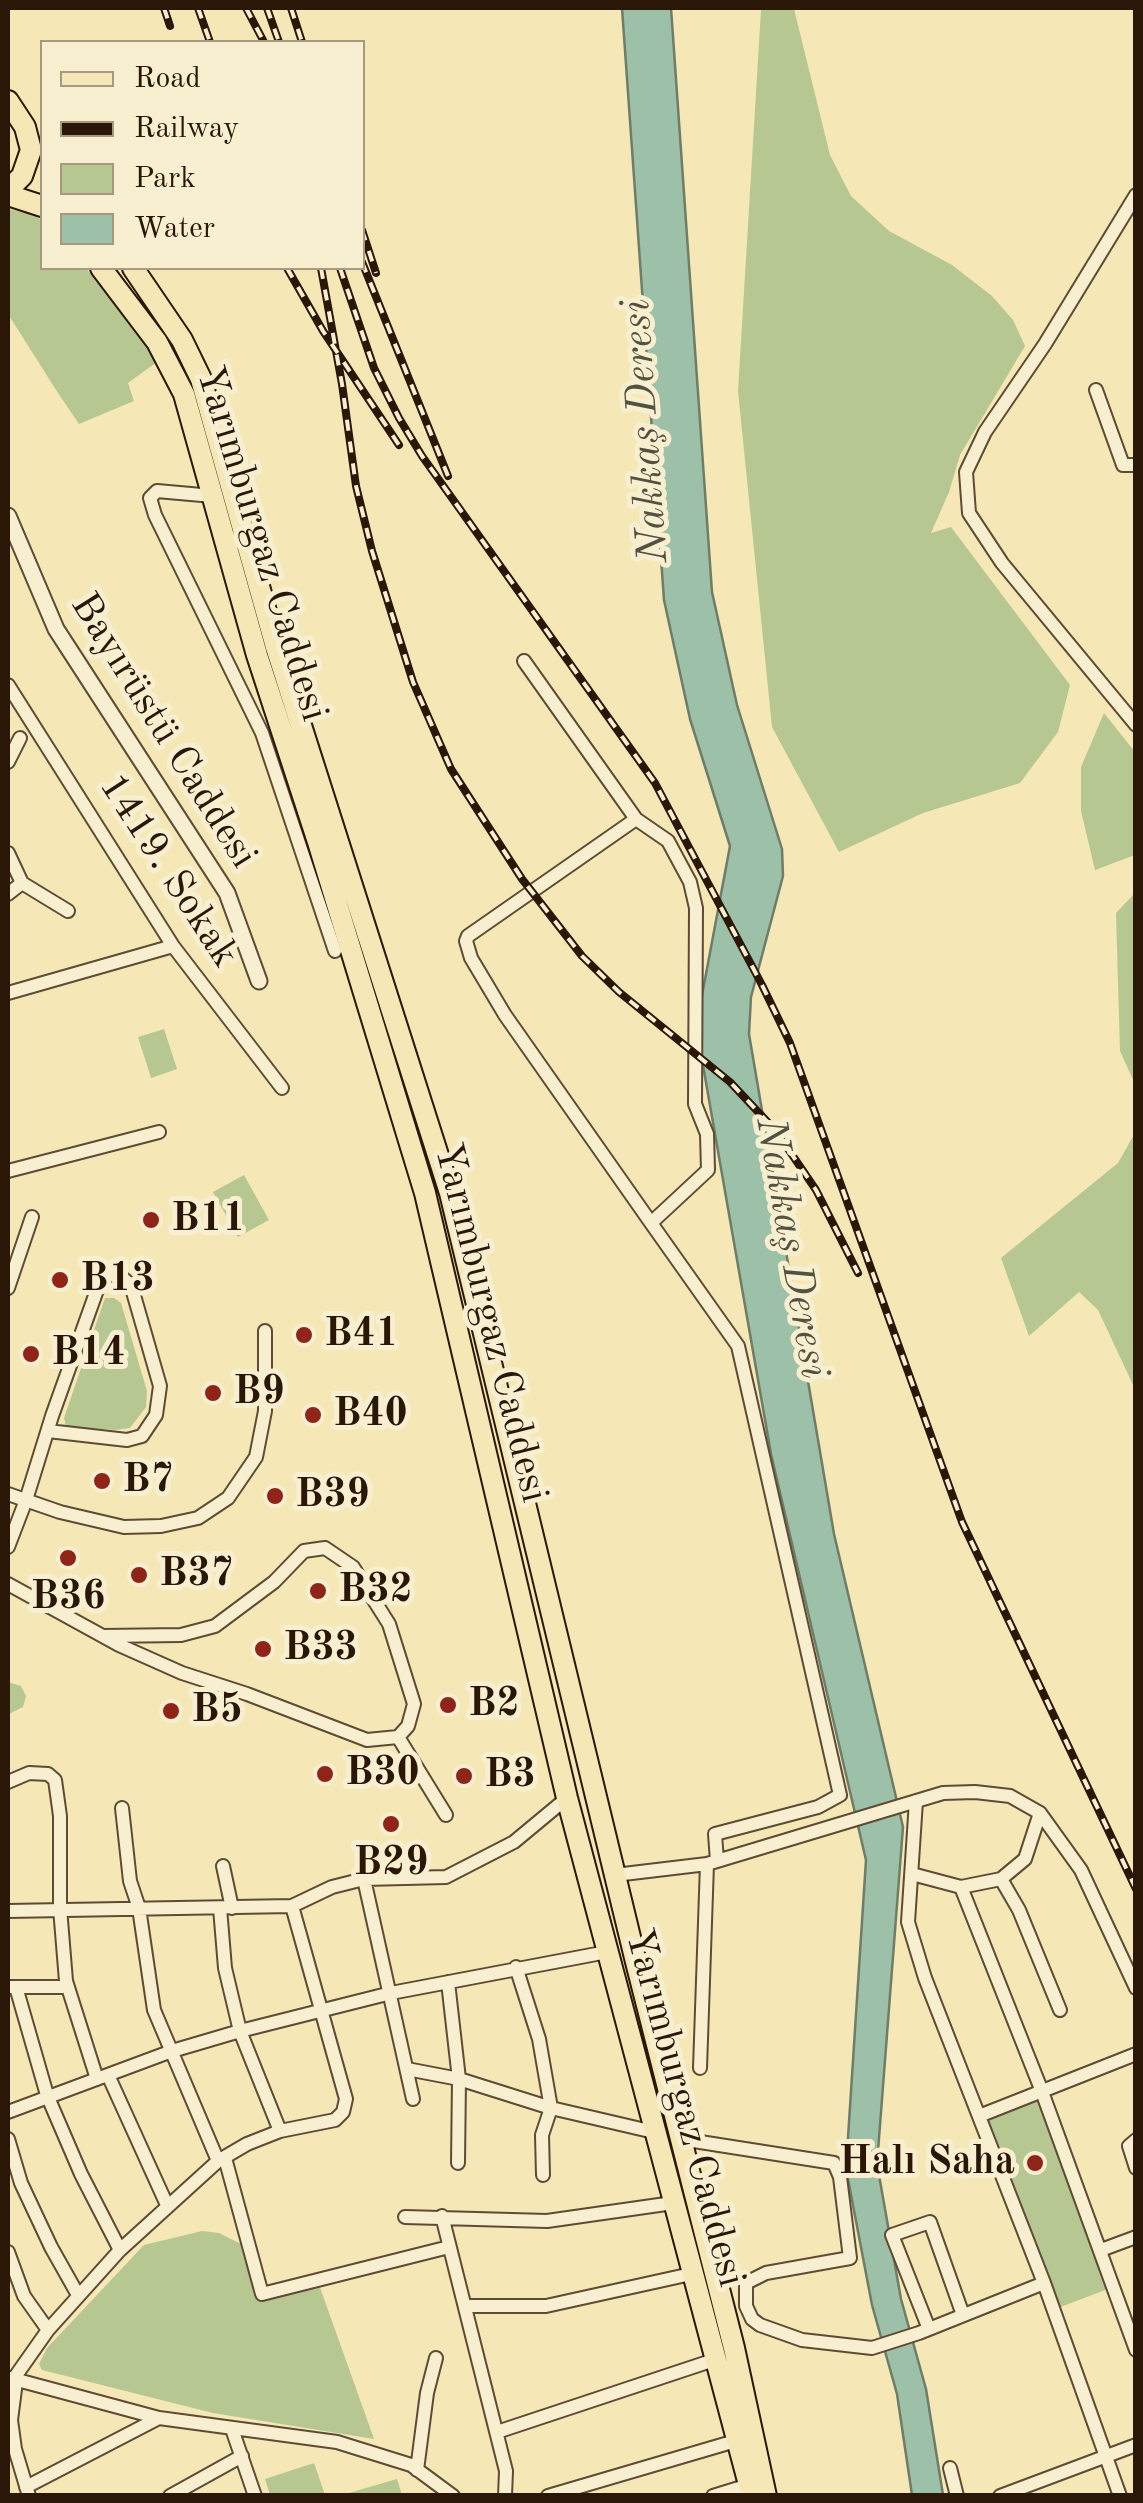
<!DOCTYPE html>
<html>
<head>
<meta charset="utf-8">
<style>
  body { margin:0 }
  #map { position:relative; width:1143px; height:2503px; overflow:hidden; background:#f5e7b6; font-family:"Old Standard TT",serif }
  canvas { display:block }
  .frame { position:absolute; inset:0; border:10px solid #2b1708; pointer-events:none }
  .legend { position:absolute; left:40px; top:40px; width:325px; height:230px; box-sizing:border-box; background:#f8efd0; border:2px solid #a69980; margin:0; padding:12px 18px; list-style:none; font-size:30px; color:#2b1708 }
  .legend li { display:flex; align-items:center; gap:20px; height:50px }
  .legend b { width:50px; border:2px solid #a69980 }
</style>
</head>
<body>
<div id="map">
<canvas width="1143" height="2503"></canvas>
<div class="frame"></div>
<ul class="legend">
<li><b style="height:12px;background:#f5e7b6"></b>Road</li>
<li><b style="height:12px;background:#2b1708"></b>Railway</li>
<li><b style="height:28px;background:#b6c792"></b>Park</li>
<li><b style="height:28px;background:#9dc1a8"></b>Water</li>
</ul>
</div>
<script>
const context = document.querySelector('canvas').getContext('2d');
context.lineJoin = 'round';
function fillPath(path, color) { context.fillStyle = color; context.fill(path, 'evenodd'); }
const toPath = rows => new Path2D(rows.map(r => 'M' + r).join(''));
function trace(path, color, width, dash) { context.strokeStyle = color; context.lineWidth = width; context.lineCap = dash ? 'butt' : 'round'; context.setLineDash(dash || []); context.stroke(path); }
function label(font, color, halo, rows, align = 'center') {
  context.font = font + ' "Old Standard TT",serif'; context.lineWidth = 10; context.setLineDash([]); context.textBaseline = 'middle'; context.strokeStyle = halo; context.fillStyle = color; for (const [text, x, y, turn = 0] of rows) {
    context.save(); context.translate(x, y); context.rotate((+turn || 0) * Math.PI / 180); context.textAlign = isNaN(turn) ? turn : align; if (halo) context.strokeText(text, 0, 0); context.fillText(text, 0, 0); context.restore();
  }
}
const green = toPath([
  [794,9,830,155,851,196,889,231,952,265,992,296,1013,320,1025,346,960,455,949,492,931,533,951,527,1070,685,1058,732,1020,783,923,813,839,852,772,727,738,391,761,10],
  [8,209,35,215,42,221,42,268,86,268,157,362,128,383,134,401,79,424,58,393,8,314],
  [1104,713,1135,752,1135,855,1095,870,1081,811,1081,767],
  [1135,893,1135,1084,1120,1051,1116,913],
  [164,1029,177,1069,151,1078,138,1037],
  [1135,1133,1135,1389,1098,1310,1079,1292,1029,1336,1001,1258,1118,1163],
  [244,1175,269,1220,238,1237,213,1192],
  [105,1298,114,1298,121,1303,147,1391,146,1407,130,1428,115,1430,66,1426,64,1418],
  [8,1682,21,1686,26,1696,23,1707,9,1714],
  [1044,2097,1113,2287,1058,2308,986,2115],
  [202,2231,219,2233,243,2245,260,2291,317,2279,374,2439,213,2413,42,2370,39,2364,47,2348,144,2245],
  [314,2463,325,2495,270,2495,265,2479],
  [397,2479,402,2495,342,2495]
]);
const water = toPath([
  [622,8,671,8,712,592,737,705,782,849,783,876,751,997,749,1034,834,1534,903,1827,877,2164,901,2299,926,2389,943,2495,912,2495,897,2394,872,2305,848,2179,847,2153,866,1860,771,1454,701,1054,700,1006,730,846,690,719,664,600,622,8]
]);
const minor = toPath([
  [1136,195,1045,344,985,432,966,472,969,513,1002,563,1136,725],
  [1096,390,1123,465,1136,465],
  [213,496,157,491,150,498,155,515,262,733,335,951],
  [524,661,636,819,668,841,690,882,696,908,695,1104,707,1134,708,1170,651,1223,738,1346,840,1795,818,1807,715,1834,717,1861],
  [8,685,173,946,282,1088],
  [8,762,20,738],
  [636,819,468,936,466,941,471,958,505,1015,651,1223],
  [8,853,22,883,8,894],
  [22,883,68,911],
  [8,993,173,946],
  [8,1171,159,1132],
  [8,1288,32,1217],
  [8,1494,60,1512,124,1527,161,1526,198,1518,228,1498,256,1457,265,1411,265,1331],
  [8,1547,26,1500,52,1416,102,1276,118,1274,131,1285,160,1386,156,1415,142,1436,127,1440,48,1431],
  [8,1584,119,1645,182,1673,247,1694,367,1740,398,1737,408,1726,414,1704,389,1624,353,1567,325,1548,304,1551,274,1582,215,1626,181,1635,103,1636],
  [398,1737,446,1815],
  [8,1782,29,1773,48,1774,55,1780,60,1816,60,1908,66,1981,97,2079],
  [916,1801,908,1922,925,1978,1044,2283,1120,2496],
  [122,1808,130,1881,139,1908,154,2010,218,2161],
  [223,1866,232,1908],
  [912,1874,961,1887,1001,1879,1025,1859,1040,1813],
  [615,1875,707,1864,943,1793,975,1792,1010,1796,1040,1813,1081,1870,1136,1988],
  [364,1879,413,2099],
  [1001,1879,1019,1910,1060,2010],
  [961,1887,1041,2089,1136,2350],
  [220,1908,225,1968,240,2031,280,2131],
  [8,1911,292,1906,332,1887,364,1879,446,1877,514,1842,567,1798],
  [516,1967,539,2039,551,2108,542,2135,543,2175],
  [448,1982,459,2079,458,2163],
  [10,1987,67,1987],
  [16,1987,47,2095,81,2174,120,2250],
  [700,2068,707,1864],
  [407,2069,459,2079,551,2108,654,2132],
  [108,2075,167,2205],
  [8,2112,172,2051,240,2031,391,1993,607,1952],
  [979,2116,1136,2054],
  [8,2139,21,2183,51,2247,78,2295],
  [681,2139,834,2163,840,2177,850,2258,766,2273,746,2283,746,2306,752,2319,760,2325,802,2340,872,2348,919,2333,1044,2283],
  [1136,2140,1129,2146,1136,2168],
  [225,2158,262,2294,449,2247],
  [442,2216,506,2471,505,2496],
  [405,2217,547,2221,673,2203],
  [1101,2250,1136,2237],
  [8,2252,24,2296,48,2330],
  [465,2306,546,2306,691,2274],
  [929,2329,892,2235,930,2222,963,2315],
  [10,2378,159,2418,337,2442,411,2465,453,2496],
  [232,2429,255,2496],
  [497,2432,714,2360],
  [950,2468,957,2496],
  [417,2470,427,2393,436,2358],
  [26,2487,159,2418],
  [29,2496,15,2449,11,2420,17,2374,48,2330,120,2250,218,2161,247,2144,280,2131,335,2120,343,2112,346,2099,292,1906],
  [170,2496,242,2456],
  [548,2496,732,2442],
  [713,2496,739,2488],
  [1000,2496,1136,2445]
]);
const tertiary = toPath([
  [8,516,56,629,227,893,259,981]
]);
const primary = toPath([
  [8,101,25,127,31,150,22,176,8,190],
  [8,195,42,206],
  [101,268,157,342,184,394,257,655,318,842,425,1193,567,1798,752,2496],
  [133,268,182,340,201,379,276,647,450,1193,636,1962,734,2348,766,2496]
]);
const rail = toPath([
  [164,8,170,26],
  [198,8,210,42],
  [246,8,264,42],
  [267,8,279,42],
  [291,8,302,42],
  [362,230,376,273],
  [362,262,448,476],
  [287,268,323,331,399,445],
  [321,268,342,384,356,486,372,551,413,682,451,769,522,879,582,956,619,992,730,1082,776,1131,816,1190,858,1273],
  [340,268,374,368,399,418,422,456,655,783,762,985,790,1043,962,1522,1136,1889]
]);
const markers = [
  [151,1220,10,"#8f2418"],
  [60,1280,10,"#8f2418"],
  [304,1335,10,"#8f2418"],
  [31,1354,10,"#8f2418"],
  [213,1393,10,"#8f2418"],
  [313,1415,10,"#8f2418"],
  [102,1481,10,"#8f2418"],
  [275,1496,10,"#8f2418"],
  [68,1558,10,"#8f2418"],
  [139,1575,10,"#8f2418"],
  [318,1591,10,"#8f2418"],
  [263,1649,10,"#8f2418"],
  [448,1705,10,"#8f2418"],
  [171,1711,10,"#8f2418"],
  [325,1774,10,"#8f2418"],
  [464,1776,10,"#8f2418"],
  [391,1824,10,"#8f2418"],
  [1035,2163,10,"#8f2418"]
];
const streetNames = [
  ["Yarımburgaz Caddesi",261,544,73],
  ["Bayırüstü Caddesi",163,731,58],
  ["1419. Sokak",168,871,57],
  ["Yarımburgaz Caddesi",490,1323,76],
  ["Yarımburgaz Caddesi",684,2108,75]
];
const poiNames = [
  ["B11",171,1220],
  ["B13",80,1280],
  ["B41",324,1335],
  ["B14",51,1354],
  ["B9",233,1393],
  ["B40",333,1415],
  ["B7",122,1481],
  ["B39",295,1496],
  ["B37",159,1575],
  ["B32",338,1591],
  ["B36",68,1598,"center"],
  ["B33",283,1649],
  ["B2",468,1705],
  ["B5",191,1711],
  ["B30",345,1774],
  ["B3",484,1776],
  ["B29",391,1864,"center"],
  ["Halı Saha",1015,2163,"right"]
];
const waterNames = [
  ["Nakkaş Deresi",646,431,-94],
  ["Nakkaş Deresi",791,1248,80]
];
fillPath(green, '#b6c792');
fillPath(water, '#9dc1a8');
trace(water, '#6f7d68', 2.5);
trace(minor, '#5e4b34', 16);
trace(tertiary, '#5e4b34', 19);
trace(primary, '#2b1708', 24);
trace(minor, '#f8efd0', 12);
trace(tertiary, '#f8efd0', 15);
trace(primary, '#f5e7b6', 20);
trace(rail, '#2b1708', 8);
trace(rail, '#f8efd0', 4, [11]);
for (const [x, y, r, color] of markers) { const dot = new Path2D(); dot.arc(x, y, r, 0, 2 * Math.PI); context.fillStyle = color; context.fill(dot); trace(dot, '#f8efd0', 4); }
label('40px', '#2b1708', '#f8efd0', streetNames);
label('bold 40px', '#2b1708', '#f8efd0', poiNames, 'left');
label('italic 42px', '#535240', '#f8efd0', waterNames);
</script>
</body>
</html>
